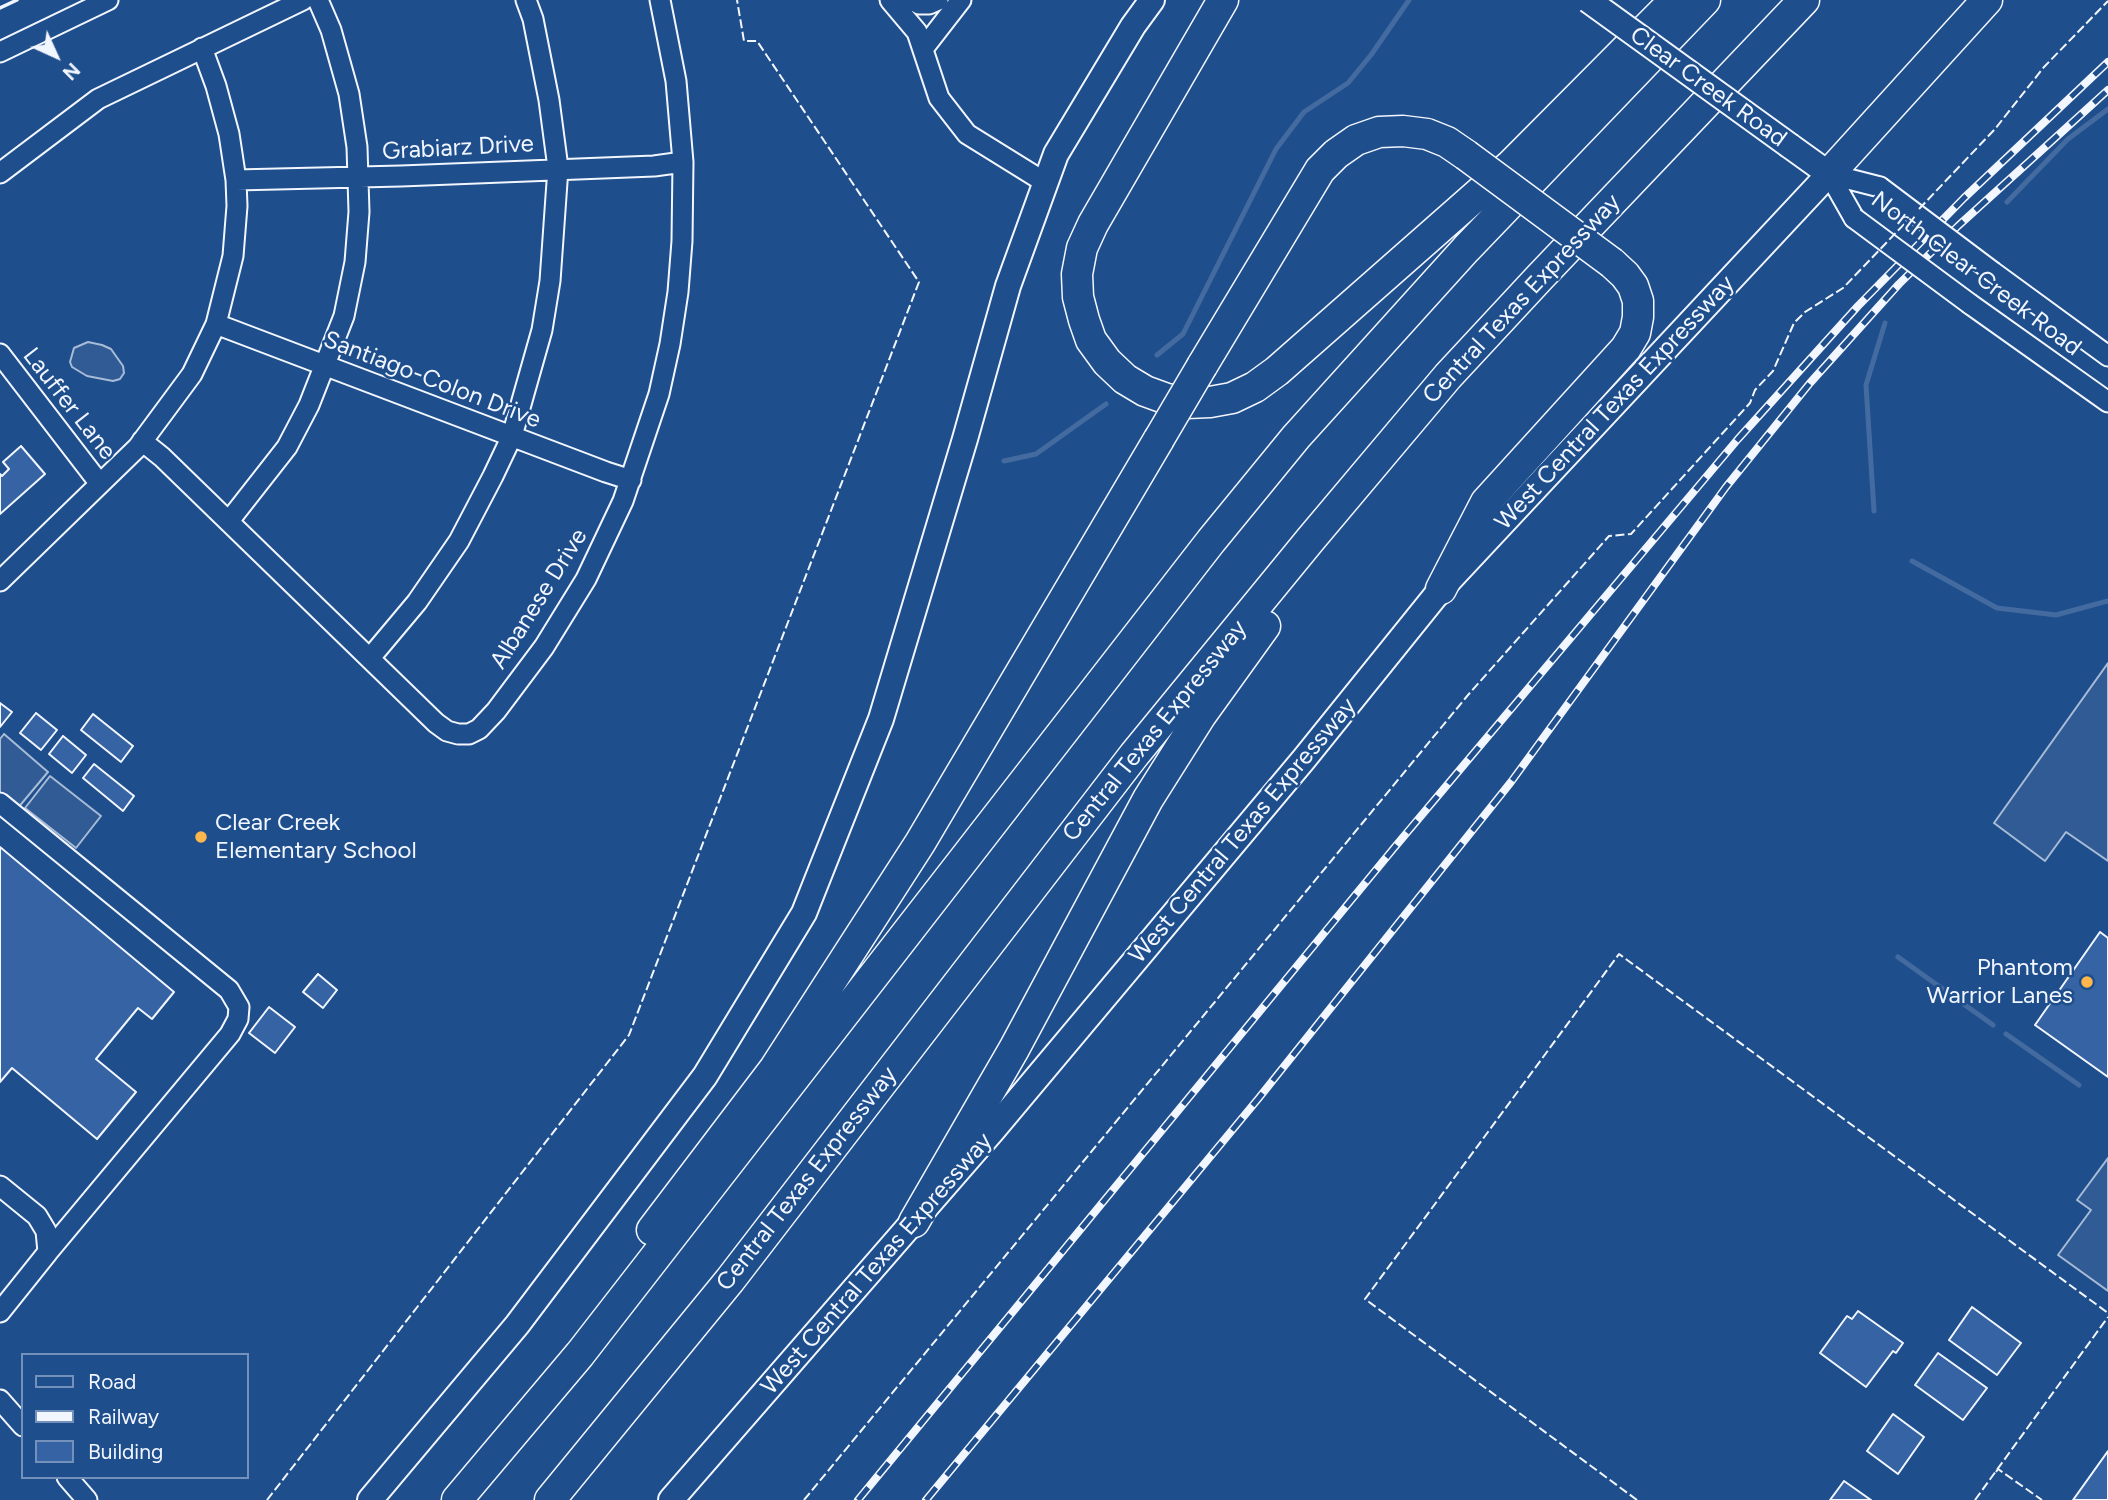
<!DOCTYPE html>
<html>
<head>
<meta charset="utf-8">
<style>
  body { margin:0 }
  #map { position:relative; width:2108px; height:1500px; overflow:hidden; background:#1f4e8c; font-family:Figtree,sans-serif }
  canvas { display:block }
  .legend { position:absolute; left:21px; top:1353px; width:228px; height:126px; box-sizing:border-box; background:#1f4e8c; border:2px solid #7391ba; margin:0; padding:9px 12px; list-style:none; font-size:21px; color:#f2f6ff }
  .legend li { display:flex; align-items:center; gap:14px; height:35px }
  .legend b { width:35px; border:2px solid #7391ba }
  .north { position:absolute; left:21px; top:21px; width:70px; height:70px; -webkit-text-stroke:5px #1f4e8c; paint-order:stroke; rotate:135deg; font-size:19px; font-weight:700; line-height:28px; text-align:center; color:#f2f6ff }
  .north::after { content:''; display:block; margin:auto; width:24px; height:32px; background:#f2f6ff; clip-path:polygon(50% 0,100% 100%,50% 72%,0 100%) }
</style>
</head>
<body>
<div id="map">
<canvas width="2108" height="1500"></canvas>
<ul class="legend">
<li><b style="height:9px;background:#1f4e8c"></b>Road</li>
<li><b style="height:9px;background:#f2f6ff"></b>Railway</li>
<li><b style="height:19px;background:#3563a3"></b>Building</li>
</ul>
<div class="north">N</div>
</div>
<script>
const context = document.querySelector('canvas').getContext('2d');
context.lineJoin = 'round';
function fillPath(path, color) { context.fillStyle = color; context.fill(path, 'evenodd'); }
const toPath = rows => new Path2D(rows.map(r => 'M' + r).join(''));
function trace(path, color, width, dash) { context.strokeStyle = color; context.lineWidth = width; context.lineCap = dash ? 'butt' : 'round'; context.setLineDash(dash || []); context.stroke(path); }
function label(font, color, halo, rows, align = 'center') {
  context.font = font + ' Figtree,sans-serif'; context.lineWidth = 5; context.setLineDash([]); context.textBaseline = 'middle'; context.strokeStyle = halo; context.fillStyle = color; for (const [text, x, y, turn = 0] of rows) {
    context.save(); context.translate(x, y); context.rotate((+turn || 0) * Math.PI / 180); context.textAlign = isNaN(turn) ? turn : align; if (halo) context.strokeText(text, 0, 0); context.fillText(text, 0, 0); context.restore();
  }
}
const built = toPath([
  [88,342,102,345,111,349,123,366,124,373,120,379,113,381,87,376,72,367,70,362,74,348,88,342],
  [2108,663,2108,861,2066,832,2045,861,1994,823,2108,663],
  [4,734,48,772,17,809,0,794,0,739,4,734],
  [50,776,101,816,76,848,25,808,50,776],
  [2108,1158,2108,1291,2058,1255,2091,1210,2077,1200,2108,1158]
]);
const stream = toPath([
  [2007,202,2068,139,2108,109],
  [1157,355,1183,334,1276,149,1304,112,1348,83,1371,55,1409,0],
  [1004,461,1036,454,1106,404],
  [1874,511,1866,385,1885,323],
  [1912,561,1997,608,2056,615,2108,601],
  [1898,957,1993,1025],
  [2006,1034,2079,1085]
]);
const building = toPath([
  [21,446,45,474,0,514,0,474,2,476,9,469,3,462,21,446],
  [0,703,12,712,0,727,0,703],
  [36,713,57,730,41,750,20,733,36,713],
  [93,714,133,746,121,762,81,730,93,714],
  [63,736,86,755,72,773,49,754,63,736],
  [94,764,134,796,123,811,83,778,94,764],
  [0,847,174,992,152,1019,138,1008,96,1059,136,1092,97,1139,12,1068,0,1082,0,847],
  [2100,932,2108,938,2108,1077,2035,1025,2100,932],
  [318,974,337,990,323,1008,303,992,318,974],
  [269,1007,295,1027,275,1053,249,1033,269,1007],
  [1972,1307,2021,1343,1997,1375,1949,1340,1972,1307],
  [1858,1311,1903,1343,1896,1353,1893,1351,1866,1387,1820,1353,1847,1316,1852,1319,1858,1311],
  [1938,1353,1987,1388,1963,1420,1915,1385,1938,1353],
  [1893,1414,1924,1437,1898,1474,1867,1451,1893,1414],
  [2108,1451,2108,1500,2073,1500,2108,1451],
  [1844,1481,1871,1500,1830,1500,1844,1481]
]);
const minor = toPath([
  [890,0,917,32,939,98,967,134,1046,183],
  [912,0,919,4,929,4,938,0],
  [923,49,961,0],
  [0,52,108,0],
  [0,173,98,99,303,0],
  [1829,174,1880,187],
  [1829,174,1854,218],
  [236,180,401,176,654,166,683,162],
  [1993,272,2108,356],
  [1970,304,2108,402],
  [216,324,606,472,631,480],
  [0,354,100,484],
  [142,441,162,457,436,723,447,731,458,734,469,734,479,729,496,711,544,647,586,579,623,501,659,394,670,344,678,292,682,241,683,162,676,81,660,0],
  [229,521,287,447,309,405,344,316,355,262,359,212,357,147,349,94,331,30,318,0],
  [0,581,138,447,192,374,216,324,233,256,237,206,236,180,229,134,216,86,202,48],
  [370,658,417,602,459,541,493,476,512,436,542,330,550,281,558,168,549,100,533,19,526,0],
  [0,803,229,990,239,1007,238,1019,230,1034,48,1252],
  [0,1186,37,1216,46,1231,48,1252,0,1312],
  [0,1400,23,1426],
  [67,1477,87,1500]
]);
const major = toPath([
  [370,1500,517,1325,705,1076,804,913,881,719,965,439,1008,286,1056,154,1133,26,1152,0],
  [671,1500,993,1130,1304,759,1441,589,1829,174,1790,146]
]);
const highway = toPath([
  [1223,0,1093,224,1082,248,1077,274,1078,297,1084,320,1091,340,1107,362,1125,379,1145,391,1167,399,1187,403,1210,402,1232,398,1255,387,1277,371,1511,165,1675,0],
  [1829,174,1987,0],
  [1202,366,1320,170,1336,154,1356,140,1379,132,1403,131,1427,134,1447,142,1466,155],
  [1441,589,1486,502,1626,348,1635,333,1638,317,1638,301,1633,286,1625,275,1612,263],
  [914,1222,1014,1049,1148,799,1201,715,1265,626],
  [652,1230,775,1068,920,843,1159,439],
  [457,1500,580,1354,1211,541,1296,437,1466,249,1705,0],
  [550,1500,730,1280,1134,755,1310,540,1448,376,1540,277,1804,0]
]);
const rail = toPath([
  [858,1500,1394,848,1738,439,1858,306,1964,198,2108,62],
  [926,1500,1258,1099,1511,782,1726,487,1810,383,1899,284,1958,226,2108,90]
]);
const minorBridge = toPath([
  [1880,187,1993,272],
  [1854,218,1970,304]
]);
const majorBridge = toPath([
  [1588,0,1790,146]
]);
const highwayBridge = toPath([
  [1466,155,1612,263],
  [1159,439,1202,366]
]);
const fence = toPath([
  [1919,209,1995,129,2044,67,2108,1],
  [1996,1472,1998,1469,2042,1500],
  [267,1500,629,1035,919,282,757,41,744,41,737,0],
  [804,1500,1468,695,1609,536,1631,534,1750,403,1755,390,1773,371,1794,323,1805,312,1843,288,1911,217],
  [1637,1500,1365,1299,1619,954,2108,1313],
  [1975,1500,2108,1317]
]);
const wall = toPath([
  [0,8,17,0]
]);
const markers = [
  [201,837,7,"#ffb74d"],
  [2087,982,7,"#ffb74d"]
];
const streetNames = [
  ["Clear Creek Road",1708,87,36],
  ["Grabiarz Drive",458,148,-3],
  ["North Clear Creek Road",1976,274,37],
  ["Central Texas Expressway",1522,299,-47],
  ["Santiago-Colon Drive",432,380,21],
  ["West Central Texas Expressway",1615,403,-47],
  ["Lauffer Lane",69,404,52],
  ["Albanese Drive",539,599,-58],
  ["Central Texas Expressway",1155,731,-51],
  ["West Central Texas Expressway",1243,831,-50],
  ["Central Texas Expressway",807,1179,-52],
  ["West Central Texas Expressway",877,1264,-49]
];
const poiNames = [
  ["Clear Creek",215,823],
  ["Elementary School",215,851],
  ["Phantom",2073,968,"right"],
  ["Warrior Lanes",2073,996,"right"]
];
fillPath(built, '#305b95');
trace(built, '#a8bbd7', 2);
trace(stream, '#446ba0', 5);
fillPath(building, '#3563a3');
trace(building, '#f2f6ff', 2);
trace(minor, '#f2f6ff', 23);
trace(major, '#f2f6ff', 28);
trace(highway, '#f2f6ff', 33);
trace(minor, '#1f4e8c', 19);
trace(major, '#1f4e8c', 24);
trace(highway, '#1f4e8c', 30);
trace(rail, '#f2f6ff', 8);
trace(rail, '#1f4e8c', 5, [16]);
trace(minorBridge, '#f2f6ff', 23, []);
trace(majorBridge, '#f2f6ff', 28, []);
trace(highwayBridge, '#f2f6ff', 33, []);
trace(minorBridge, '#1f4e8c', 19);
trace(majorBridge, '#1f4e8c', 24);
trace(highwayBridge, '#1f4e8c', 30);
trace(fence, '#f2f6ff', 2, [9, 3.5]);
trace(wall, '#f2f6ff', 3.5);
for (const [x, y, r, color] of markers) { const dot = new Path2D(); dot.arc(x, y, r, 0, 2 * Math.PI); context.fillStyle = color; context.fill(dot); trace(dot, '#1f4e8c', 2.5); }
label('24px', '#f2f6ff', '#1f4e8c', streetNames);
label('24px', '#f2f6ff', '#1f4e8c', poiNames, 'left');
</script>
</body>
</html>
